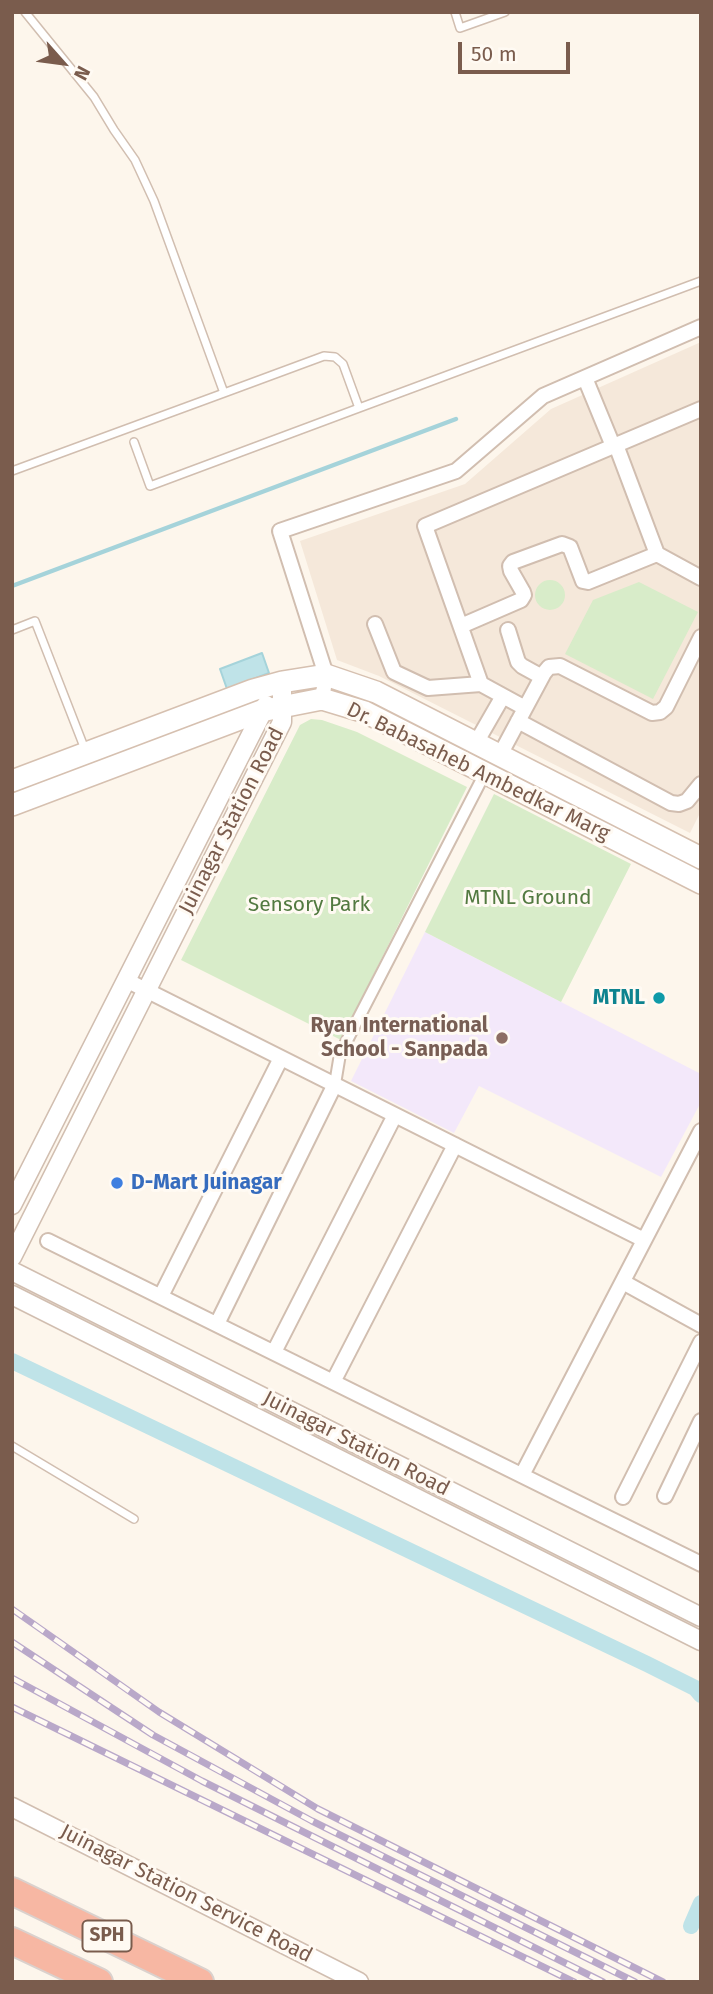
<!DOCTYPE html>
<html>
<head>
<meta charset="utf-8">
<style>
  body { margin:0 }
  #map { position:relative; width:713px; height:1994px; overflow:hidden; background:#fdf6ec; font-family:"Fira Sans",sans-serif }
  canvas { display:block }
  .frame { position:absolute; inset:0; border:14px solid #7a5c4d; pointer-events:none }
  .north { position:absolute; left:28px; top:28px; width:70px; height:70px; -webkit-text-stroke:5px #fffaf3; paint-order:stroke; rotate:118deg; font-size:19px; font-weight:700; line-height:28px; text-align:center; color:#7a5c4d }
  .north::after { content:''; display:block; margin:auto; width:24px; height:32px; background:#7a5c4d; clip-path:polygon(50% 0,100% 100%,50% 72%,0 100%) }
  .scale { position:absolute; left:458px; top:42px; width:112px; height:32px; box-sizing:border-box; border:4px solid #7a5c4d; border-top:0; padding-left:9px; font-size:21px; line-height:24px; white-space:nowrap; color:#7a5c4d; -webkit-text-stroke:5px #fffaf3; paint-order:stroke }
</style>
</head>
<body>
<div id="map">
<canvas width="713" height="1994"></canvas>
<div class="frame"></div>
<div class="north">N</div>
<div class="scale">50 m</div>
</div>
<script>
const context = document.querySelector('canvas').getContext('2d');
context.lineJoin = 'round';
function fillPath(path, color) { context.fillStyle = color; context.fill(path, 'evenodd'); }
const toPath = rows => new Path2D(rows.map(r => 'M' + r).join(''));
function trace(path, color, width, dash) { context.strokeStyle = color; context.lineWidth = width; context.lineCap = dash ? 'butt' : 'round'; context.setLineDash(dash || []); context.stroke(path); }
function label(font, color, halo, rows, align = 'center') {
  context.font = font + ' "Fira Sans",sans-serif'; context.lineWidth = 6; context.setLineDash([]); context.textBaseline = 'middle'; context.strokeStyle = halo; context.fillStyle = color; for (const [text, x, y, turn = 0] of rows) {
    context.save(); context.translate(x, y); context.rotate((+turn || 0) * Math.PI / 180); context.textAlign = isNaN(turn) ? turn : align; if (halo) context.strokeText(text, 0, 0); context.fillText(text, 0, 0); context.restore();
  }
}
const residential = toPath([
  [701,342,701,811,690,833,379,676,337,660,300,541,465,484,551,409]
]);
const education = toPath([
  [425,932,701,1074,701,1102,661,1177,479,1086,454,1133,351,1081]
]);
const green = toPath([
  '535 595a15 15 0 1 1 30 0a15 15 0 1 1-30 0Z',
  [639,582,698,612,653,699,565,654,593,600],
  [311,719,322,720,357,732,467,787,341,1040,181,960,300,725],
  [494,794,631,864,561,1002,425,932]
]);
const water = toPath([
  [262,653,269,673,227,689,220,669,262,653]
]);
const stream = toPath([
  [12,586,456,419]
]);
const canal = toPath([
  [12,1361,647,1664,695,1688,701,1695],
  [691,1926,701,1903]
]);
const service = toPath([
  [25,12,94,97,114,130,135,160,154,201,224,393,324,356,335,357,343,364,359,408,150,486,134,442],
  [455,12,460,28,505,12],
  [359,408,701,281],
  [12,471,224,393],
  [12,630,35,621,86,752],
  [12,1446,134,1519]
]);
const pedestrian = toPath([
  [335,1084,340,1054,485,773]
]);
const minor = toPath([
  [585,378,613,446],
  [616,445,701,409],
  [375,624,394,672,428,688,481,684],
  [461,626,521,600,524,595,523,592,511,571,510,566,513,562,562,544,570,547,583,581,588,582,657,554],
  [508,630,518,662,522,666,542,677],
  [322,699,326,675,280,531,456,471,543,396,701,327],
  [525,708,481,684,425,526,616,445,657,554,701,578],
  [518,721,671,803,679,804,687,801,701,784],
  [476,743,503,696],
  [500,755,544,673,549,667,560,666,652,713,660,712,666,707,701,637],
  [126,980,644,1240],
  [48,1241,701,1564],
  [623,1282,701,1325],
  [161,1296,281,1058],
  [217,1324,335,1084],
  [274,1352,395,1115],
  [333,1382,455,1145],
  [522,1475,701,1131],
  [665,1496,701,1421],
  [623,1497,701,1342]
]);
const tertiary = toPath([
  [12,1205,266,705],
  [12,1257,282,722,282,682],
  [12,1271,701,1617],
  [12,1295,701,1641],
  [12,1807,359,1982]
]);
const secondary = toPath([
  [12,781,253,690,282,682,326,675,376,692,701,858],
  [12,805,261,711,322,699,365,712,701,883]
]);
const motorway = toPath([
  [12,1891,200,1982],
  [12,1941,99,1982]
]);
const rail = toPath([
  [12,1609,159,1712,318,1809,663,1982],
  [12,1642,153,1735,312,1821,635,1982],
  [12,1678,202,1781,603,1982],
  [12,1707,574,1982]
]);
const markers = [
  [659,998,7,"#0f9aa8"],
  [502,1038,7,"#8d6e63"],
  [117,1183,7,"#3f7fe0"]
];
const shields = [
  [107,1936,49]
];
const shieldNames = [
  ["SPH",107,1936]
];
const streetNames = [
  ["Dr. Babasaheb Ambedkar Marg",478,772,26],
  ["Juinagar Station Road",232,821,-63],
  ["Juinagar Station Road",356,1444,27],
  ["Juinagar Station Service Road",186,1894,27]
];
const parkNames = [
  ["MTNL Ground",528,898],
  ["Sensory Park",309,905]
];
const cultureNames = [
  ["MTNL",645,998]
];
const educationNames = [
  ["Ryan International",488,1026],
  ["School - Sanpada",488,1050]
];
const shopNames = [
  ["D-Mart Juinagar",131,1183]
];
fillPath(residential, '#f5e8da');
fillPath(education, '#f3e8fa');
fillPath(green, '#d8ecc9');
fillPath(water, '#bfe3e8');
trace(water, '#a5d3da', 2);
trace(stream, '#a5d3da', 4.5);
trace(canal, '#bfe3e8', 16);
trace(service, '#d1beb0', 10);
trace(pedestrian, '#d1beb0', 14);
trace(minor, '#d1beb0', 18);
trace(tertiary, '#d1beb0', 21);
trace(secondary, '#d6c0b0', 24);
trace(motorway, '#dad1cd', 30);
trace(service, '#fff', 7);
trace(pedestrian, '#fff', 10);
trace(minor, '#fff', 14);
trace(tertiary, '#fff', 18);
trace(secondary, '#fff', 21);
trace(motorway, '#f7b7a3', 26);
trace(rail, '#b9a8c9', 7);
trace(rail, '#fffaf3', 4.5, [13]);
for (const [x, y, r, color] of markers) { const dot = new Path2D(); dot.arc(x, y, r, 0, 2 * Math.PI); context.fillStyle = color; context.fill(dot); trace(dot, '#fffaf3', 2.5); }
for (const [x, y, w] of shields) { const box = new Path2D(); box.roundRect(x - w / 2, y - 15.5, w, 31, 5); context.fillStyle = '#fffaf3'; context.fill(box); trace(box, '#7a5c4d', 2); }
label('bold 19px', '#7a5c4d', null, shieldNames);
label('21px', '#7a5c4d', '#fffaf3', streetNames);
label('21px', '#537a41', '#fffaf3', parkNames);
label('bold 21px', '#0d838f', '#fffaf3', cultureNames, 'right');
label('bold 21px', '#785e54', '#fffaf3', educationNames, 'right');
label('bold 21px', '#366cbe', '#fffaf3', shopNames, 'left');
</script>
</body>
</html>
